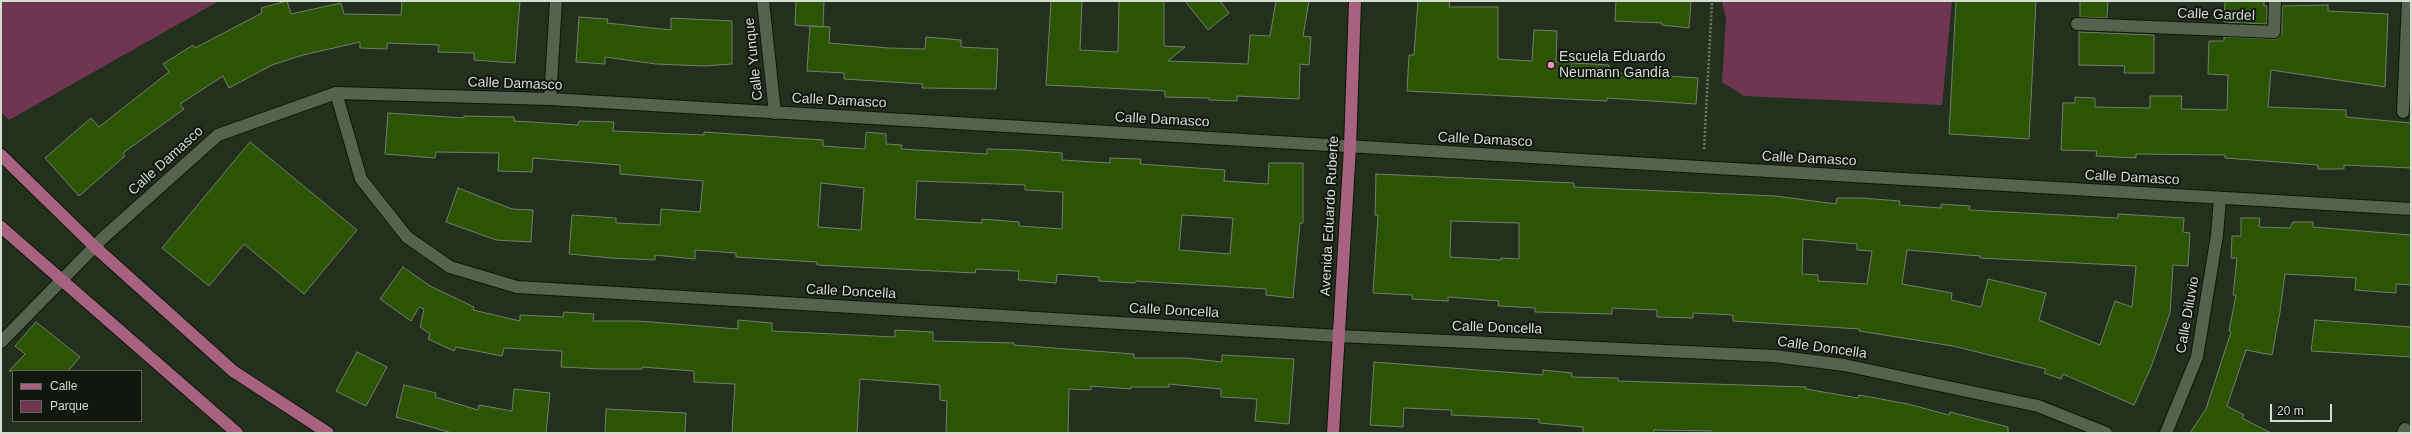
<!DOCTYPE html>
<html>
<head>
<meta charset="utf-8">
<style>
  body { margin:0 }
  #map { position:relative; width:2412px; height:434px; overflow:hidden; background:#24301e; font-family:Helvetica,sans-serif }
  canvas { display:block }
  .frame { position:absolute; inset:0; border:2px solid #d5dcd1; pointer-events:none }
  .legend { position:absolute; left:12px; top:370px; width:130px; height:52px; box-sizing:border-box; background:#11160e; border:1px solid #5f655c; margin:0; padding:5px 7px; list-style:none; font-size:12px; color:#d5dcd1 }
  .legend li { display:flex; align-items:center; gap:8px; height:20px }
  .legend b { width:20px; border:1px solid #5f655c }
  .scale { position:absolute; left:2270px; top:404px; width:62px; height:18px; box-sizing:border-box; border:2px solid #d5dcd1; border-top:0; padding-left:5px; font-size:12px; line-height:14px; white-space:nowrap; color:#d5dcd1; -webkit-text-stroke:3px #11160e; paint-order:stroke }
</style>
</head>
<body>
<div id="map">
<canvas width="2412" height="434"></canvas>
<div class="frame"></div>
<ul class="legend">
<li><b style="height:5px;background:#a7627f"></b>Calle</li>
<li><b style="height:11px;background:#703551"></b>Parque</li>
</ul>
<div class="scale">20 m</div>
</div>
<script>
const context = document.querySelector('canvas').getContext('2d');
context.lineJoin = 'round';
function fillPath(path, color) { context.fillStyle = color; context.fill(path, 'evenodd'); }
const toPath = rows => new Path2D(rows.map(r => 'M' + r).join(''));
function trace(path, color, width, dash) { context.strokeStyle = color; context.lineWidth = width; context.lineCap = dash ? 'butt' : 'round'; context.setLineDash(dash || []); context.stroke(path); }
function label(font, color, halo, rows, align = 'center') {
  context.font = font + ' Helvetica,sans-serif'; context.lineWidth = 4; context.setLineDash([]); context.textBaseline = 'middle'; context.strokeStyle = halo; context.fillStyle = color; for (const [text, x, y, turn = 0] of rows) {
    context.save(); context.translate(x, y); context.rotate((+turn || 0) * Math.PI / 180); context.textAlign = isNaN(turn) ? turn : align; if (halo) context.strokeText(text, 0, 0); context.fillText(text, 0, 0); context.restore();
  }
}
const green = toPath([
  [1,1,219,1,9,120,1,112],
  [1722,1,1952,1,1942,105,1744,96,1722,82,1726,19]
]);
const building = toPath([
  [287,1,291,14,341,3,344,14,401,15,402,1,520,1,515,63,474,60,474,53,438,52,439,45,387,43,387,49,360,48,360,42,303,55,272,65,229,88,223,76,180,104,184,109,123,153,125,156,79,196,45,158,91,118,99,127,169,72,163,64,193,45,195,48,262,13,261,8,287,1],
  [796,1,824,1,823,27,795,25,796,1],
  [1051,1,1082,1,1080,50,1118,52,1119,1,1164,1,1164,46,1185,47,1168,61,1248,64,1250,35,1270,36,1276,1,1309,1,1303,36,1311,37,1309,65,1300,64,1299,99,1237,96,1237,101,1209,100,1209,98,1165,97,1165,91,1046,85,1051,1],
  [1185,1,1220,1,1229,13,1208,30,1185,1],
  [1418,1,1450,1,1449,7,1498,7,1498,59,1532,61,1534,30,1557,31,1556,62,1609,65,1609,72,1698,78,1696,104,1607,98,1607,101,1407,91,1409,55,1414,55,1418,1],
  [1616,1,1691,1,1689,28,1662,25,1662,23,1615,21,1616,1],
  [1956,1,2036,1,2029,139,1949,134,1956,1],
  [2080,1,2108,1,2107,18,2080,17,2080,1],
  [2225,1,2264,1,2264,6,2267,6,2267,24,2224,22,2225,1],
  [2328,5,2328,11,2388,14,2385,87,2271,70,2268,107,2346,110,2346,117,2411,123,2411,168,2344,165,2344,169,2318,169,2318,165,2225,158,2225,155,2136,154,2136,158,2096,156,2097,151,2061,150,2063,103,2075,103,2075,97,2095,98,2095,107,2150,108,2150,96,2182,96,2181,109,2227,110,2228,75,2208,74,2209,41,2224,41,2224,37,2277,39,2282,32,2282,6,2328,5],
  [579,17,608,19,607,23,671,30,671,18,732,21,732,64,704,66,656,64,605,57,605,64,576,62,579,17],
  [810,26,830,27,829,43,889,48,925,49,926,37,961,40,961,47,998,49,996,89,922,88,923,84,844,79,844,73,807,71,810,26],
  [2079,32,2154,35,2154,73,2124,73,2125,66,2079,65,2079,32],
  [388,113,464,118,464,116,514,117,514,121,578,125,579,121,614,122,613,131,704,135,704,132,823,140,823,146,865,149,866,132,886,134,886,144,902,145,901,149,987,154,987,149,1021,150,1062,153,1062,160,1110,163,1110,158,1141,159,1140,164,1225,170,1224,181,1268,184,1269,163,1303,163,1303,223,1300,223,1293,298,1266,295,1266,289,1136,281,1135,283,1099,281,1099,277,1057,274,1056,283,1018,280,1019,271,976,269,975,273,817,265,817,262,736,257,736,253,695,250,695,259,655,255,655,260,611,258,569,254,572,215,616,218,616,223,660,225,661,209,700,212,703,181,620,174,620,165,533,158,532,172,498,171,499,153,436,152,435,158,385,154,388,113],
  [917,181,1025,185,1025,190,1063,192,1062,229,1019,226,1019,222,982,219,982,223,915,219,917,181],
  [821,183,864,188,861,230,818,227,821,183],
  [1182,215,1233,218,1230,254,1179,250,1182,215],
  [250,142,357,230,304,294,244,244,209,286,162,248,250,142],
  [1376,174,1574,183,1574,187,1775,196,1836,204,1837,198,1861,198,1900,201,1899,205,1941,208,1941,204,1970,206,1969,210,2118,218,2118,214,2184,218,2183,232,2190,233,2188,266,2173,265,2170,313,2151,367,2134,405,2063,374,2061,379,2044,373,2046,369,1953,346,1859,331,1860,329,1733,321,1733,315,1693,313,1693,318,1657,317,1657,310,1612,308,1612,314,1535,312,1535,308,1498,306,1499,301,1448,297,1448,301,1412,299,1412,295,1373,293,1378,215,1375,215,1376,174],
  [1451,221,1519,223,1519,259,1501,258,1501,260,1450,257,1451,221],
  [1803,239,1857,244,1857,250,1872,251,1867,284,1818,281,1818,275,1802,274,1803,239],
  [1907,250,1980,256,1980,258,2136,266,2132,307,2115,301,2100,345,2039,320,2046,293,1988,279,1981,307,1951,300,1952,293,1902,284,1907,250],
  [458,188,512,209,533,210,531,242,496,240,446,222,458,188],
  [2241,218,2260,218,2259,227,2290,228,2293,222,2313,222,2313,227,2411,235,2411,285,2396,284,2396,293,2355,290,2356,278,2285,274,2280,312,2272,355,2246,350,2227,406,2244,415,2242,418,2271,433,2190,433,2206,409,2231,332,2229,331,2236,295,2233,295,2237,258,2231,258,2232,236,2241,236,2241,218],
  [403,267,430,286,474,307,473,310,520,321,520,315,563,317,564,312,594,314,593,321,638,321,738,329,738,320,772,323,772,331,895,337,895,330,933,332,933,341,1014,343,1014,345,1134,354,1134,358,1186,358,1222,362,1222,355,1294,359,1289,424,1255,421,1257,399,1221,397,1221,389,1169,384,1169,387,1131,387,1131,389,1091,386,1091,390,1069,389,1068,433,946,433,947,401,940,400,940,385,860,379,857,433,732,433,735,384,694,382,694,371,642,367,642,369,602,369,561,367,562,351,504,348,502,356,456,347,454,351,428,339,430,334,420,327,424,309,419,307,411,321,380,299,403,267],
  [2315,320,2411,327,2411,357,2311,351,2315,320],
  [36,322,80,357,68,371,9,371,25,354,15,346,36,322],
  [357,352,387,367,366,406,336,391,357,352],
  [1374,362,1543,375,1543,370,1572,373,1572,377,1618,378,1618,381,1806,387,1806,389,1858,398,1859,395,1908,404,1949,415,1950,412,2008,427,2008,433,1712,433,1712,431,1654,430,1654,433,1583,433,1583,427,1539,423,1539,419,1451,415,1452,410,1404,408,1403,427,1370,425,1374,362],
  [404,385,436,393,435,397,478,410,479,405,512,411,514,389,550,393,546,433,452,433,396,417,404,385],
  [606,409,686,413,685,433,605,433,606,409]
]);
const path = toPath([
  [1704,149,1712,1]
]);
const minor = toPath([
  [763,1,775,113],
  [2077,24,2274,32,2275,1],
  [336,93,361,179,407,237,450,267,517,287,1338,336,1774,356,1844,365,2038,406,2106,433],
  [550,99,556,1],
  [2403,112,2408,1],
  [1,342,104,237,218,135,336,93,550,99,2411,209],
  [2166,433,2197,357,2217,235,2220,199],
  [2403,433,2405,429]
]);
const primary = toPath([
  [1,155,95,247,233,371,328,433],
  [1,227,237,433],
  [1333,433,1350,147,1355,1]
]);
const markers = [
  [1551,65,4,"#fc8fc1"]
];
const streetNames = [
  ["Calle Gardel",2216,15,2],
  ["Calle Yunque",754,59,-96],
  ["Calle Damasco",515,84,2],
  ["Calle Damasco",839,101,3],
  ["Calle Damasco",1162,120,3],
  ["Calle Damasco",1485,140,3],
  ["Calle Damasco",1809,159,3],
  ["Calle Damasco",166,161,-42],
  ["Calle Damasco",2132,178,3],
  ["Avenida Eduardo Ruberte",1330,216,-87],
  ["Calle Doncella",851,292,3],
  ["Calle Doncella",1174,311,3],
  ["Calle Diluvio",2188,315,-80],
  ["Calle Doncella",1497,328,2],
  ["Calle Doncella",1822,348,8]
];
const poiNames = [
  ["Escuela Eduardo",1559,57],
  ["Neumann Gandía",1559,73]
];
fillPath(green, '#703551');
fillPath(building, '#2b5505');
trace(building, '#727f6b', 1);
trace(minor, '#0d1708', 14);
trace(primary, '#0d1708', 14);
trace(path, '#707a6b', 2.5, [2, 2]);
trace(minor, '#55624f', 12);
trace(primary, '#a7627f', 12);
for (const [x, y, r, color] of markers) { const dot = new Path2D(); dot.arc(x, y, r, 0, 2 * Math.PI); context.fillStyle = color; context.fill(dot); trace(dot, '#11160e', 1.5); }
label('14px', '#d5dcd1', '#11160e', streetNames);
label('14px', '#d5dcd1', '#11160e', poiNames, 'left');
</script>
</body>
</html>
